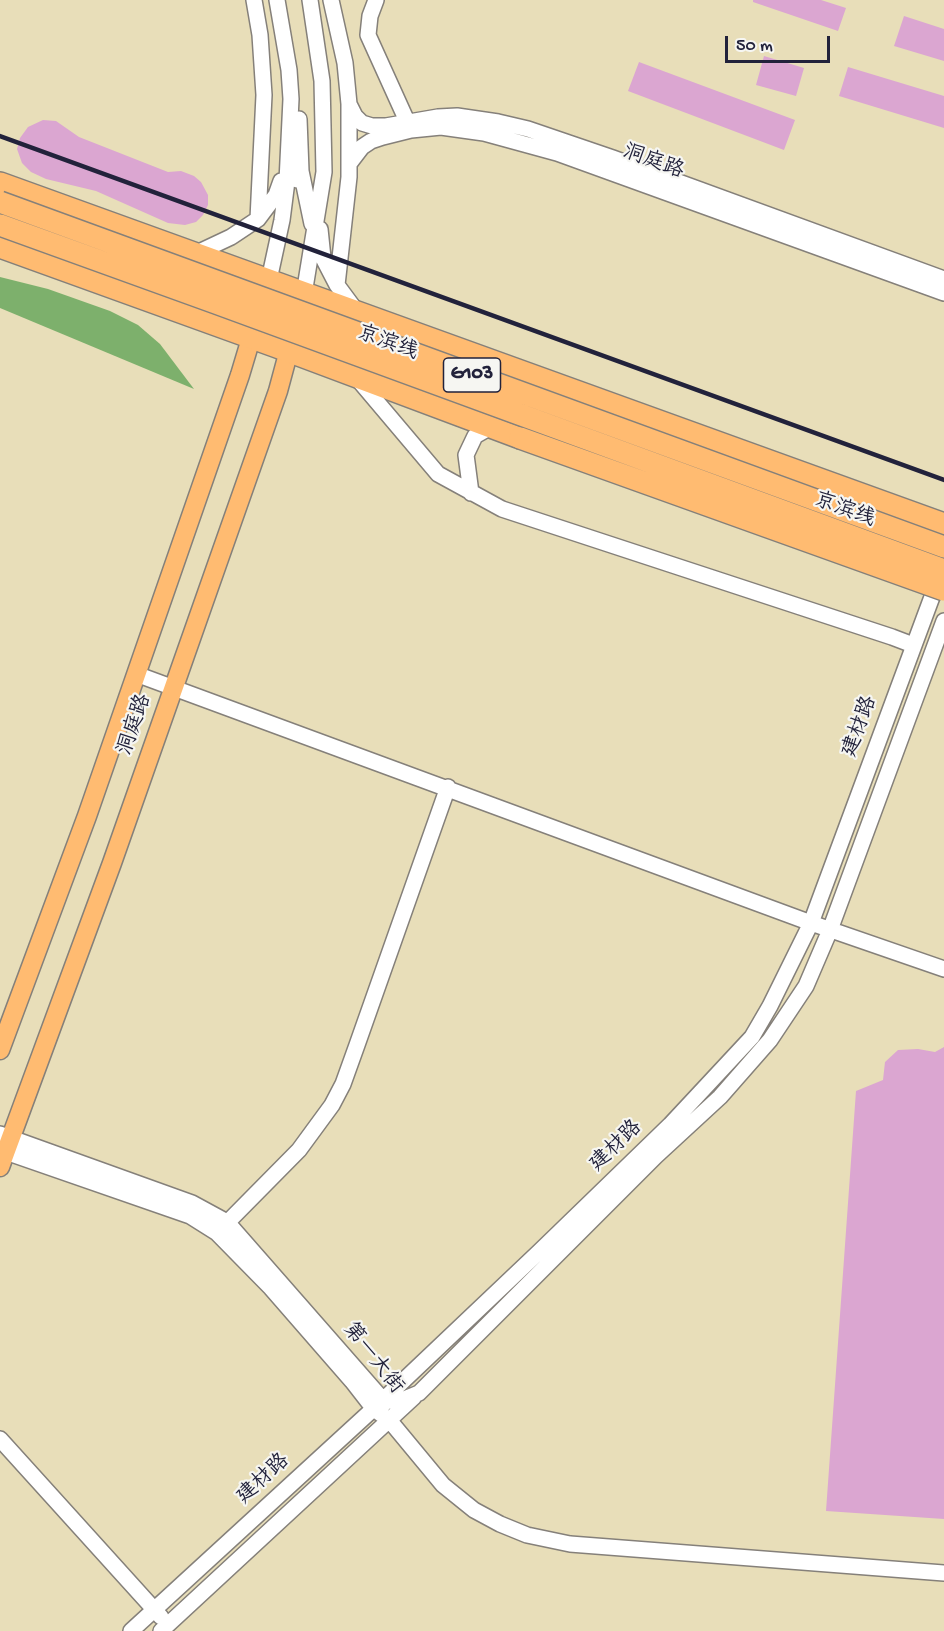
<!DOCTYPE html>
<html>
<head>
<meta charset="utf-8">
<style>
  body { margin:0 }
  #map { position:relative; width:944px; height:1631px; overflow:hidden; background:#e8deb9; font-family:"Gochi Hand",sans-serif }
  canvas { display:block }
  .scale { position:absolute; left:725px; top:36px; width:105px; height:27px; box-sizing:border-box; border:3px solid #22223b; border-top:0; padding-left:8px; font-size:18px; line-height:21px; white-space:nowrap; color:#22223b; -webkit-text-stroke:4px #f6f6f2; paint-order:stroke }
</style>
</head>
<body>
<div id="map">
<canvas width="944" height="1631"></canvas>
<div class="scale">50 m</div>
</div>
<script>
const context = document.querySelector('canvas').getContext('2d');
context.lineJoin = 'round';
function fillPath(path, color) { context.fillStyle = color; context.fill(path, 'evenodd'); }
const toPath = rows => new Path2D(rows.map(r => 'M' + r).join(''));
function trace(path, color, width, dash) { context.strokeStyle = color; context.lineWidth = width; context.lineCap = dash ? 'butt' : 'round'; context.setLineDash(dash || []); context.stroke(path); }
function label(font, color, halo, rows, align = 'center') {
  context.font = font + ' "Gochi Hand","LXGW WenKai TC",sans-serif'; context.lineWidth = 4.5; context.setLineDash([]); context.textBaseline = 'middle'; context.strokeStyle = halo; context.fillStyle = color; for (const [text, x, y, turn = 0] of rows) {
    context.save(); context.translate(x, y); context.rotate((+turn || 0) * Math.PI / 180); context.textAlign = isNaN(turn) ? turn : align; if (halo) context.strokeText(text, 0, 0); context.fillText(text, 0, 0); context.restore();
  }
}
const forest = toPath([
  [0,277,48,289,110,311,138,325,160,344,194,389,0,308]
]);
const building = toPath([
  [753,0,821,0,846,8,838,31,753,2],
  [904,16,944,29,944,61,894,46],
  [764,56,804,68,796,96,756,85],
  [639,62,795,120,784,150,628,91],
  [848,67,944,96,944,128,839,96],
  [43,120,56,121,79,137,168,172,181,171,194,176,201,182,208,195,208,205,203,215,196,222,185,225,168,223,96,191,46,179,31,172,22,163,17,149,20,138,28,127],
  [944,1047,944,1519,826,1511,856,1091,883,1080,885,1062,898,1050,918,1049,935,1052]
]);
const minor = toPath([
  [254,0,260,35,264,95,258,219],
  [331,0,345,63,349,104,349,177,337,285],
  [376,0,370,16,368,35,411,130],
  [349,104,355,116,362,123,372,126,386,126,438,117,457,116,498,122,528,129,613,158,944,279],
  [299,119,301,171],
  [349,164,362,147,371,141,383,137,411,130,441,127,484,133,557,153,944,293],
  [297,180,301,171,312,224],
  [320,229,323,258,337,285,357,312],
  [197,253,231,237,258,219,276,195,281,181],
  [269,280,282,220,287,181,291,99,289,70,277,0],
  [304,294,324,172,322,81,310,0],
  [356,377,438,474,502,509,892,637,913,645],
  [471,493,466,455,475,436,489,428],
  [136,674,811,923,944,969],
  [0,1134,192,1203,227,1222,383,1400,384,1404],
  [0,1150,190,1216,217,1233,271,1288,352,1381,373,1408,390,1421,443,1485,474,1510,500,1524,527,1535,570,1544,944,1573],
  [217,1233,299,1150,332,1105,343,1084,357,1045,448,787],
  [378,1398,391,1401,402,1400,419,1393,656,1156,720,1097,770,1040,806,986,830,930,944,621],
  [0,1439,161,1617],
  [131,1631,383,1400,540,1251,670,1125,752,1037,770,1006,811,923,939,578],
  [161,1631,414,1397]
]);
const major = toPath([
  [0,1050,87,816,240,375,255,325],
  [0,1167,112,863,278,391,292,339]
]);
const highway = toPath([
  [0,183,944,524],
  [0,247,277,347,520,438]
]);
const rail = toPath([
  [0,136,944,480]
]);
const highwayBridge = toPath([
  [0,202,944,547],
  [0,225,216,303,944,570],
  [520,438,944,590]
]);
const shields = [
  [472,375,57]
];
const shieldNames = [
  ["G103",472,375]
];
const streetNames = [
  ["洞庭路",653,163,20],
  ["京滨线",387,344,20],
  ["京滨线",844,511,20],
  ["洞庭路",136,725,-71],
  ["建材路",861,727,-70],
  ["建材路",617,1147,-44],
  ["第一大街",372,1359,52],
  ["建材路",264,1480,-43]
];
fillPath(forest, '#7db06c');
fillPath(building, '#dba6d1');
trace(minor, '#85807a', 18);
trace(major, '#85807a', 21);
trace(highway, '#85807a', 24);
trace(minor, '#fff', 15);
trace(major, '#ffbb71', 18);
trace(highway, '#ffbb71', 21);
trace(rail, '#22223b', 4.5);
trace(highwayBridge, '#85807a', 24, []);
trace(highwayBridge, '#ffbb71', 21);
for (const [x, y, w] of shields) { const box = new Path2D(); box.roundRect(x - w / 2, y - 17, w, 34, 4.5); context.fillStyle = '#f6f6f2'; context.fill(box); trace(box, '#22223b', 1.5); }
label('bold 20px', '#22223b', null, shieldNames);
label('21px', '#22223b', '#f6f6f2', streetNames);
</script>
</body>
</html>
